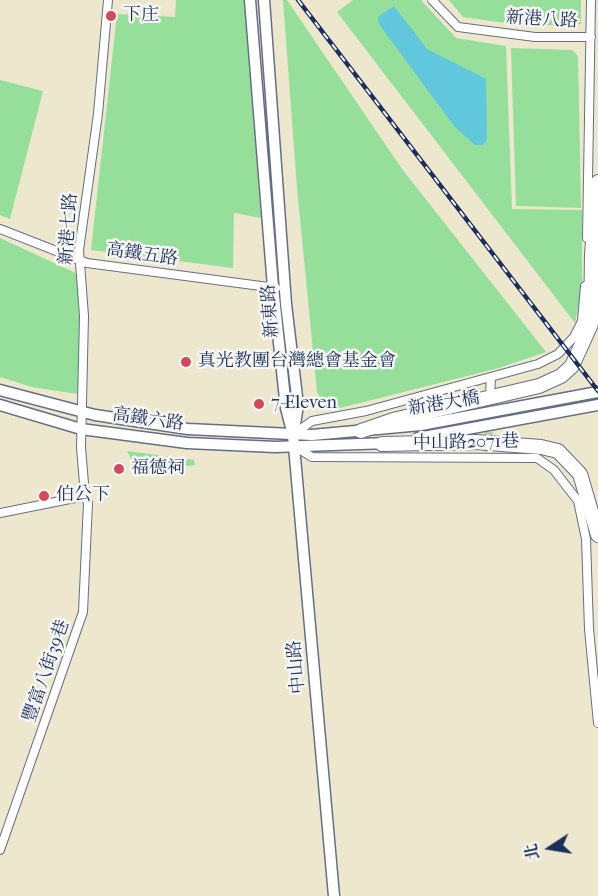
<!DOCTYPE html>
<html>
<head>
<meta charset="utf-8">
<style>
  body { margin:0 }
  #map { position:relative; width:598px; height:896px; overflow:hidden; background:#ede7cd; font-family:"IM FELL French Canon","Noto Serif TC",serif }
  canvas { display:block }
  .north { position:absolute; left:520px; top:818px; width:60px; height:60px; -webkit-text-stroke:4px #f6f6f2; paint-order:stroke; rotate:258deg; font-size:16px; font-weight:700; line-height:24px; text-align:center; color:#1b2f5e }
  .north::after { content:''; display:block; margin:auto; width:21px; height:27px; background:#1b2f5e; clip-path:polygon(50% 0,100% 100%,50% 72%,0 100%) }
</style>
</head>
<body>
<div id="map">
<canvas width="598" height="896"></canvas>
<div class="north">北</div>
</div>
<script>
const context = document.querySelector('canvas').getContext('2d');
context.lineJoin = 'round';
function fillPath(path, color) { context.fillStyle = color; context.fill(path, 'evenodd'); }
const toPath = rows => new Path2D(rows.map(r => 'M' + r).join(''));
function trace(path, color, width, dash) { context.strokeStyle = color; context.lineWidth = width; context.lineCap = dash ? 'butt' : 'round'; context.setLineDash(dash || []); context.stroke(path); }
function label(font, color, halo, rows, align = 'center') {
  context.font = font + ' "IM FELL French Canon","Noto Serif TC",serif'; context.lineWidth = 5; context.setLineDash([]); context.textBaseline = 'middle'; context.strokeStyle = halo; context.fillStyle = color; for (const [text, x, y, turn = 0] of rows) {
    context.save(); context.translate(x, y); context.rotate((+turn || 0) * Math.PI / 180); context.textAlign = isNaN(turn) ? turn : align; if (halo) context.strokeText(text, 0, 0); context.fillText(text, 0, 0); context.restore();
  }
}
const green = toPath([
  [176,0,244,0,261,218,234,213,233,268,91,250,117,14,175,17],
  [283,0,287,0,402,169,546,352,499,368,328,411,317,392,297,188],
  [353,0,421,0,456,38,506,46,512,209,582,210,582,288,575,323,337,12],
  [449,0,581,0,581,24,525,26,463,17],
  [511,48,572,50,578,56,581,208,516,206],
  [0,80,43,91,10,219,0,215],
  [0,238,78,274,80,372,77,394,32,387,0,377],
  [127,451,194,460,195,465,137,471]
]);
const water = toPath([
  [394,6,427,49,486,79,487,139,483,145,475,145,454,126,379,24,378,17]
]);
const minorTunnel = toPath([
  [488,452,490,408]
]);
const minor = toPath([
  [432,0,458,27,535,37,591,37],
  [0,229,87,263,276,288],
  [587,238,591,0],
  [490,395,491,377],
  [294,434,312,421,366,411,538,364,558,354,574,337,582,321,585,286],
  [296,447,312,457,537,458,554,470,578,501,586,539,589,629,598,723],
  [0,513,85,496],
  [0,850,83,612,88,503,85,496,81,447,84,316,79,250,98,114,108,0]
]);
const tertiary = toPath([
  [0,390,95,415,188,429,312,435,421,425,598,392],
  [0,405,81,429,187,443,275,447,388,443],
  [418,438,598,405]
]);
const secondary = toPath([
  [250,0,273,287,286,408,293,435,334,896],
  [264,0,286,304,298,405,294,431]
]);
const trunk = toPath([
  [361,431,393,420,539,386,561,376,572,366,591,324,592,254,598,182],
  [382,444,476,442,541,447,558,451,580,474,598,535]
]);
const rail = toPath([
  [298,0,598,391]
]);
const markers = [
  [111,16,6,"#d1495b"],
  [186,362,6,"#d1495b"],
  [259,404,6,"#d1495b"],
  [119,469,6,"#d1495b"],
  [44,496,6,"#d1495b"]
];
const poiNames = [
  ["下庄",123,16],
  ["真光教團台灣總會基金會",198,362],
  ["7-Eleven",271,404],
  ["福德祠",131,469],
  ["伯公下",56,496]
];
const streetNames = [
  ["新港八路",542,20,3],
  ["新港七路",69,229,-86],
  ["高鐵五路",142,255,8],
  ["新東路",271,311,-94],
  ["新港大橋",444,404,-9],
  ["高鐵六路",148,420,8],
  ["中山路2071巷",466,443,-1],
  ["中山路",297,667,-95],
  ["豐富八街39巷",47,671,-71]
];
fillPath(green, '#96df9a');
fillPath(water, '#60c7dd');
trace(minorTunnel, '#c3c2b7', 8, [8, 4]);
trace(minor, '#646f85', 10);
trace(tertiary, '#646f85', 13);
trace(secondary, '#646f85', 13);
trace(trunk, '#646f85', 16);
trace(minor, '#fff', 8);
trace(tertiary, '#fff', 10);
trace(secondary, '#fff', 10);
trace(trunk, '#fff', 14);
trace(rail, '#1b2f5e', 4.5);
trace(rail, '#f6f6f2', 2, [7]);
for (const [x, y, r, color] of markers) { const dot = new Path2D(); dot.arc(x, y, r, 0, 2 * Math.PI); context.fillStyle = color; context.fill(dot); trace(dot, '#f6f6f2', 2); }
label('18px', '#1b2f5e', '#f6f6f2', poiNames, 'left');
label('18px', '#1b2f5e', '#f6f6f2', streetNames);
</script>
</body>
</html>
